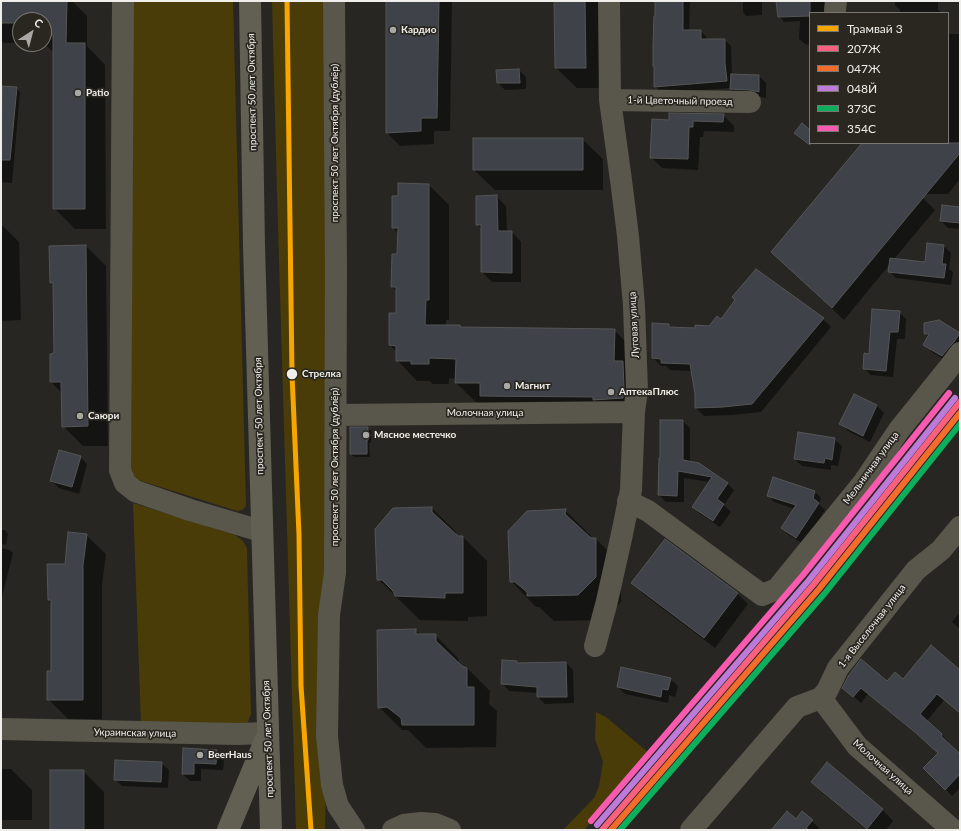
<!DOCTYPE html>
<html>
<head>
<meta charset="utf-8">
<style>
  body { margin:0 }
  #map { position:relative; width:961px; height:831px; overflow:hidden; background:#272622; font-family:Lato,sans-serif }
  canvas { display:block }
  .frame { position:absolute; inset:0; border:2px solid #efeeea; pointer-events:none }
  .legend { position:absolute; left:809px; top:12px; width:140px; height:132px; box-sizing:border-box; background:#292720; border:1px solid #787771; margin:0; padding:5px 7px; list-style:none; font-size:12px; color:#efeeea }
  .legend li { display:flex; align-items:center; gap:8px; height:20px }
  .legend b { width:20px; border:1px solid #787771 }
  .north { position:absolute; left:12px; top:12px; width:40px; height:40px; box-sizing:border-box; background:#292720; border:1px solid #787771; border-radius:50%; rotate:36deg; font-size:11px; font-weight:700; line-height:16px; text-align:center; color:#efeeea }
  .north::after { content:''; display:block; margin:auto; width:14px; height:18px; background:#a9a8a4; clip-path:polygon(50% 0,100% 100%,50% 72%,0 100%) }
</style>
</head>
<body>
<div id="map">
<canvas width="961" height="831"></canvas>
<div class="frame"></div>
<ul class="legend">
<li><b style="height:5px;background:#f7a600"></b>Трамвай 3</li>
<li><b style="height:5px;background:#f8607d"></b>207Ж</li>
<li><b style="height:5px;background:#f36c2b"></b>047Ж</li>
<li><b style="height:5px;background:#bd7bd9"></b>048Й</li>
<li><b style="height:5px;background:#0daf5c"></b>373C</li>
<li><b style="height:5px;background:#f75aaf"></b>354С</li>
</ul>
<div class="north">С</div>
</div>
<script>
const context = document.querySelector('canvas').getContext('2d');
context.lineJoin = 'round';
function fillPath(path, color) { context.fillStyle = color; context.fill(path, 'evenodd'); }
const toPath = rows => new Path2D(rows.map(r => 'M' + r).join(''));
function trace(path, color, width, dash) { context.strokeStyle = color; context.lineWidth = width; context.lineCap = dash ? 'butt' : 'round'; context.setLineDash(dash || []); context.stroke(path); }
function label(font, color, halo, rows, align = 'center') {
  context.font = font + ' Lato,sans-serif'; context.lineWidth = 3.5; context.setLineDash([]); context.textBaseline = 'middle'; context.strokeStyle = halo; context.fillStyle = color; for (const [text, x, y, turn = 0] of rows) {
    context.save(); context.translate(x, y); context.rotate((+turn || 0) * Math.PI / 180); context.textAlign = isNaN(turn) ? turn : align; if (halo) context.strokeText(text, 0, 0); context.fillText(text, 0, 0); context.restore();
  }
}
const green = toPath([
  [129,1,233,1,246,506,242,510,237,511,135,479,128,471],
  [272,1,327,1,326,786,325,830,296,830,277,193],
  [133,503,235,535,243,541,247,548,251,714,248,722,241,727,141,724],
  [596,712,606,717,650,754,584,830,563,830,594,798,599,786,603,762,595,739]
]);
const shadow = toPath([
  [1,1,72,1,87,16,87,46,105,65,106,229,75,229,54,208,54,53,44,43,44,20,20,20,20,43,4,43,1,40],
  [387,1,452,1,450,131,434,131,434,144,400,146,387,133],
  [555,1,605,1,606,88,577,88,556,68],
  [656,1,690,1,689,31,701,31,707,38,707,40,725,40,731,46,732,75,759,76,766,83,766,98,758,96,738,96,731,89,731,88,662,93,655,86],
  [743,1,762,1,762,15,746,16,743,12],
  [777,1,830,1,828,13,810,13,810,45,805,44,799,39,800,21,784,22,779,16],
  [895,1,937,1,938,2,938,10,942,13,900,13,900,10,895,5],
  [948,34,960,34,960,179,948,194,923,194,923,198,935,210,894,259,926,263,928,245,944,246,951,253,949,269,953,272,951,285,896,278,889,271,890,264,844,320,784,263,863,143,948,143],
  [519,70,526,77,526,89,505,90,498,83],
  [3,87,16,88,20,92,12,183,1,182,1,104],
  [723,115,734,126,734,132,704,131,703,137,700,137,698,170,662,168,651,157,670,121],
  [582,139,603,159,603,190,495,190,474,170],
  [399,184,429,185,449,205,449,320,446,320,446,326,460,326,461,328,614,330,635,351,644,410,477,403,456,383,457,379,449,378,449,384,433,384,430,381,417,381,397,360,397,352,390,345,397,314,397,292,392,287,398,255,399,234,393,228,398,197],
  [496,196,506,206,507,232,512,232,521,242,521,282,492,282,482,272,482,229,477,225],
  [960,208,960,229,948,228,941,221],
  [1,224,19,242,21,320,1,321],
  [86,246,106,266,108,446,83,446,63,426,62,393,51,382,55,354,54,286,50,283],
  [899,312,906,319,905,339,897,339,893,377,871,375,864,368,870,355],
  [823,319,831,327,761,412,732,415,704,416,696,408,696,394,692,371,670,370,666,366,661,366,653,358,669,325,672,328,696,329,709,327],
  [925,334,959,334,960,335,960,350,949,363,932,352,924,344,928,337],
  [855,395,877,406,884,413,870,442,848,431,841,424],
  [683,421,690,428,690,462,727,483,734,490,724,505,731,512,720,527,700,514,693,507,710,482,684,478,684,502,666,502,659,495],
  [368,428,371,431,371,443,369,443,370,457,354,457,351,454],
  [834,439,842,446,838,466,831,465,831,470,802,466,795,459],
  [80,457,87,464,79,494,59,488,51,481],
  [774,478,815,492,821,498,819,504,825,510,803,544,789,535,782,528,795,509,774,502,768,495],
  [432,508,456,532,456,535,458,537,463,537,487,561,487,616,468,617,468,621,420,620,378,579],
  [565,510,590,535,591,539,596,539,621,564,621,602,603,620,554,621,539,607,536,607,511,581],
  [1,530,5,530,8,534,6,545,1,544],
  [86,535,106,554,102,585,102,719,68,719,48,699,52,672,52,604,49,600,65,565],
  [1,548,10,550,13,553,1,601],
  [633,583,737,593,748,604,715,648,643,594],
  [960,612,960,629,952,622],
  [415,630,421,635,435,635,458,658,459,664,462,667,467,668,490,691,489,704,497,711,496,747,426,748,408,730,402,730,379,707],
  [517,661,519,664,566,663,573,670,574,703,545,704,538,697,538,693,509,691,502,683],
  [960,671,960,713,944,700,927,721,949,742,947,743,960,756,960,788,952,796,924,768,939,753,868,694,861,703,844,688,887,683],
  [670,679,678,686,675,697,669,695,668,703,625,694,618,687],
  [184,750,217,751,224,758,223,770,201,769,201,781,190,781,183,774],
  [161,763,169,770,168,788,122,786,115,779],
  [827,764,883,810,893,821,886,830,867,830,823,793,812,782],
  [1,769,11,769,32,790,32,820,1,820],
  [83,771,104,792,104,830,51,830],
  [812,821,819,828,817,830,774,830]
]);
const building = toPath([
  [1,1,67,1,66,43,85,43,85,209,53,209,53,35,44,35,44,20,20,20,20,23,1,23,1,1],
  [386,1,439,1,437,118,421,118,421,131,386,133,386,1],
  [554,1,585,1,586,68,555,68,554,1],
  [655,1,683,1,683,30,701,30,701,39,725,39,725,63,727,81,654,87,654,66,653,66,653,45,654,16,655,16,655,1],
  [776,1,810,1,810,16,778,17,776,1],
  [519,69,520,83,497,83,496,70,519,69],
  [731,74,759,75,759,92,750,90,730,89,731,74],
  [2,86,17,87,10,160,1,160,2,86],
  [669,113,724,114,723,122,693,121,693,127,689,127,688,159,650,158,652,119,669,120,669,113],
  [802,123,810,130,810,145,794,133,802,123],
  [473,138,583,138,583,170,473,170,473,138],
  [862,143,960,143,960,153,832,308,771,252,862,143],
  [398,183,429,184,429,300,426,300,425,325,460,325,460,327,615,329,614,361,623,361,624,389,623,398,593,400,593,397,480,396,480,383,455,383,456,359,429,358,429,364,411,364,411,361,396,361,396,346,389,345,389,313,396,313,396,287,391,287,392,254,397,254,398,228,392,228,392,196,398,196,398,183],
  [497,195,498,231,512,231,512,273,481,272,481,225,476,225,476,196,497,195],
  [942,205,960,207,960,223,940,221,942,205],
  [927,243,944,245,942,264,946,264,944,278,888,272,890,258,925,262,927,243],
  [86,245,88,426,62,427,61,382,50,382,50,354,54,353,53,283,50,283,49,246,86,245],
  [756,269,824,318,752,404,723,407,695,408,695,394,690,364,661,363,661,359,652,358,652,323,669,324,669,327,695,328,695,325,709,326,717,316,721,319,735,300,732,297,756,269],
  [872,309,900,311,898,332,890,332,886,371,863,369,864,353,869,354,872,309],
  [939,320,960,333,954,342,950,346,942,356,923,345,929,334,924,334,924,323,939,320],
  [854,394,877,405,863,436,839,424,854,394],
  [660,420,683,420,683,460,699,463,728,483,717,499,724,504,713,521,692,507,712,477,678,471,677,496,658,495,659,458,660,458,660,420],
  [350,427,368,427,368,440,367,440,367,454,350,454,350,427],
  [798,432,835,438,832,460,825,458,824,463,794,459,798,432],
  [59,450,81,456,72,487,50,481,59,450],
  [773,477,815,491,813,498,819,503,796,538,781,528,796,505,767,496,773,477],
  [432,507,432,512,458,536,463,536,463,593,445,593,445,598,395,596,393,591,382,580,377,580,375,529,393,508,432,507],
  [566,509,565,514,591,538,596,538,596,577,578,595,527,596,527,592,515,582,510,582,508,531,527,511,566,509],
  [68,532,87,534,83,565,83,700,47,700,47,671,51,671,51,600,48,600,47,564,65,564,68,532],
  [665,539,738,593,704,638,631,583,665,539],
  [416,629,416,634,436,634,436,641,462,666,467,668,467,687,474,687,474,725,402,725,401,718,387,707,378,708,377,630,416,629],
  [931,645,960,670,960,713,937,694,920,714,942,734,941,736,960,754,960,774,945,790,923,768,938,753,917,734,861,688,853,697,842,688,849,675,861,659,887,681,895,672,903,679,931,645],
  [502,660,517,661,517,663,566,662,567,697,537,697,537,687,501,684,502,660],
  [621,667,671,678,668,690,662,689,661,697,617,687,621,667],
  [183,748,217,750,216,764,194,763,194,774,182,774,183,748],
  [115,760,162,762,161,782,114,780,115,760],
  [827,762,883,809,867,829,811,782,827,762],
  [50,770,84,770,84,830,50,830,50,770],
  [787,811,796,819,802,811,813,820,806,828,809,830,771,830,787,811]
]);
const minor = toPath([
  [123,1,120,470,125,483,135,491,190,510,261,531],
  [334,1,336,267,335,573,329,615,327,736,332,785,338,806,354,830],
  [835,10,836,1],
  [610,100,750,102],
  [336,415,634,412],
  [628,501,648,511,762,595,777,589,864,482,899,430,948,369,960,353],
  [595,646,607,601,622,534,631,490,634,412,637,390,634,306,628,236,621,180,610,100,609,1],
  [821,698,857,746,953,830],
  [1,729,237,734,268,733],
  [393,830,404,825,421,823,435,824,450,830],
  [691,830,797,707,821,698,827,691,838,668,916,570,941,550,960,527]
]);
const major = toPath([
  [250,1,254,246,271,830],
  [228,830,265,741]
]);
const rail1 = toPath([
  [602,830,814,584,960,402]
]);
const rail2 = toPath([
  [611,830,819,589,960,413]
]);
const rail3 = toPath([
  [597,825,809,580,955,398]
]);
const rail4 = toPath([
  [620,830,825,593,960,424]
]);
const rail5 = toPath([
  [591,821,803,575,949,393]
]);
const tram1 = toPath([
  [287,1,292,374,299,535,301,686,311,830]
]);
const markers = [
  [393,30,4,"#a9a8a4"],
  [78,93,4,"#a9a8a4"],
  [292,374,6,"#efeeea"],
  [507,386,4,"#a9a8a4"],
  [611,392,4,"#a9a8a4"],
  [80,416,4,"#a9a8a4"],
  [366,435,4,"#a9a8a4"],
  [200,755,4,"#a9a8a4"]
];
const poiNames = [
  ["Кардио",401,30],
  ["Patio",86,93],
  ["Магнит",515,386],
  ["АптекаПлюс",619,392],
  ["Саюри",88,416],
  ["Мясное местечко",374,435],
  ["BeerHaus",208,755]
];
const streetNames = [
  ["проспект 50 лет Октября",252,92,-91],
  ["1-й Цветочный проезд",680,101,1],
  ["проспект 50 лет Октября (дублёр)",335,143,-90],
  ["Луговая улица",634,325,-93],
  ["Молочная улица",485,413],
  ["проспект 50 лет Октября",259,416,-91],
  ["проспект 50 лет Октября (дублёр)",335,467,-90],
  ["Мельничная улица",871,468,-54],
  ["1-я Выселочная улица",872,626,-52],
  ["Украинская улица",135,733,1],
  ["проспект 50 лет Октября",268,739,-92],
  ["Молочная улица",883,767,42]
];
const stopNames = [
  ["Стрелка",302,374]
];
fillPath(green, '#493c08');
fillPath(shadow, '#0007');
fillPath(building, '#40424a');
trace(building, '#555', 1);
trace(minor, '#59564c', 22);
trace(major, '#625f53', 22);
trace(rail1, '#f8607d', 6);
trace(rail2, '#f36c2b', 6);
trace(rail3, '#bd7bd9', 6);
trace(rail4, '#0daf5c', 6);
trace(rail5, '#f75aaf', 6);
trace(tram1, '#f7a600', 5);
for (const [x, y, r, color] of markers) { const dot = new Path2D(); dot.arc(x, y, r, 0, 2 * Math.PI); context.fillStyle = color; context.fill(dot); trace(dot, '#292720', 1.5); }
label('bold 10px', '#efeeea', '#292720', poiNames, 'left');
label('10px', '#efeeea', '#292720', streetNames);
label('bold 10px', '#efeeea', '#292720', stopNames, 'left');
</script>
</body>
</html>
